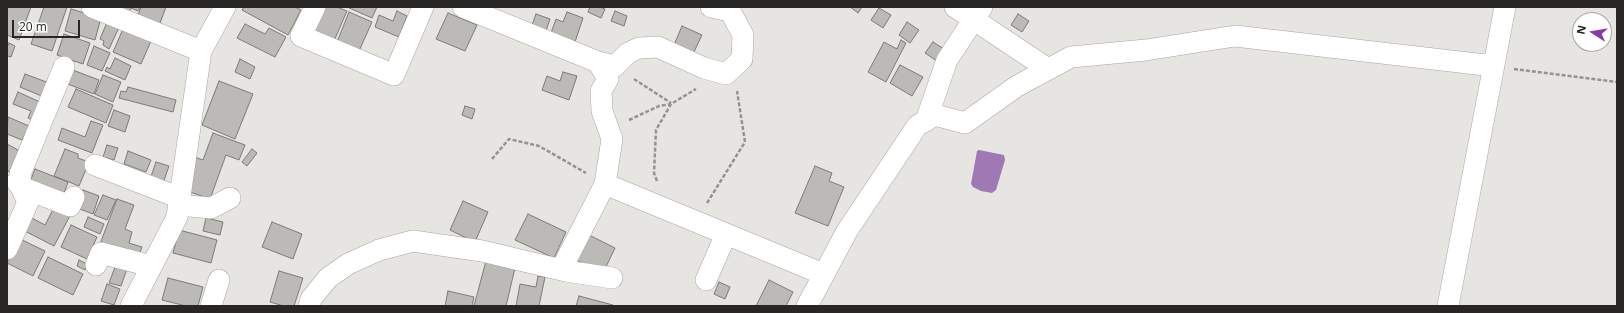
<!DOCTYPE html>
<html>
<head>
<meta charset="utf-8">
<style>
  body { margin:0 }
  #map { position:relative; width:1624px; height:313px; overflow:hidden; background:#e7e5e1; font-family:"Open Sans",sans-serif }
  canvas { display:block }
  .frame { position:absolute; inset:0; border:8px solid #272625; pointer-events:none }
  .north { position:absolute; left:1572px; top:12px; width:40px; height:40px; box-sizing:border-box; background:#fff; border:1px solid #a9a8a8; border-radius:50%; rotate:282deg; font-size:11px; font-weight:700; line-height:16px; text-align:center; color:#272625 }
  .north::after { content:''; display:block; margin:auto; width:14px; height:18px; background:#893aaa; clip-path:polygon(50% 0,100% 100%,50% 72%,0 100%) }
  .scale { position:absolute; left:12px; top:20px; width:68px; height:18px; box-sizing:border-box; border:2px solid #272625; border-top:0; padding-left:5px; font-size:12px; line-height:14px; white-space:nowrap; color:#272625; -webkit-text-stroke:3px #fff; paint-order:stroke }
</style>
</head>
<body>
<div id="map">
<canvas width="1624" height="313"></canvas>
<div class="frame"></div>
<div class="north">N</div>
<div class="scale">20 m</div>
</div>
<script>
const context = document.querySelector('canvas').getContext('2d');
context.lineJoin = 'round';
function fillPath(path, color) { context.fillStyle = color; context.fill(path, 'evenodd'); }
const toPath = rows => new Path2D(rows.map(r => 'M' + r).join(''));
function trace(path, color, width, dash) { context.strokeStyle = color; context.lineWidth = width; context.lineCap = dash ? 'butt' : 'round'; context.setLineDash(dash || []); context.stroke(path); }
const water = toPath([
  [979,150,1004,155,1005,160,996,190,992,193,981,191,973,187,971,184,977,151]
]);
const building = toPath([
  [7,7,31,7,19,40,7,35,7,7],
  [44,7,67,7,52,51,31,44,44,7],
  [124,7,140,7,138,11,131,8,129,12,123,10,124,7],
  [141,7,166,7,159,26,137,18,141,7],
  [244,7,295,7,301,10,288,35,242,10,244,7],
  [322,7,337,7,347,11,334,41,312,31,322,7],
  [347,7,377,7,372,18,347,7],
  [590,7,600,7,605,9,601,18,588,12,590,7],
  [850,7,862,7,858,13,850,7],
  [879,8,891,15,883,28,871,20,879,8],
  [71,9,101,18,95,40,65,31,71,9],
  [397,11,407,16,399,37,375,27,379,15,393,21,397,11],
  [615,11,627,16,624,26,611,21,615,11],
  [349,12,372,22,359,51,337,42,349,12],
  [567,12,583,18,575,42,551,33,556,19,563,22,567,12],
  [448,13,477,25,465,51,436,39,448,13],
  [536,14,550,19,546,31,532,25,536,14],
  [1018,14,1029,21,1022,32,1011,25,1018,14],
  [108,20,120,25,109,49,103,45,104,41,100,39,108,20],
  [907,22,919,30,910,43,899,35,907,22],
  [245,24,265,34,269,28,286,37,275,57,237,38,245,24],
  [682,26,702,35,693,54,674,45,682,26],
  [123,29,151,41,141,64,113,52,123,29],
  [64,34,90,43,83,64,57,55,64,34],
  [901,40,906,43,886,82,868,72,884,42,897,49,901,40],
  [933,42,944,49,937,61,925,53,933,42],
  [9,43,15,46,11,57,7,56,7,47,9,43],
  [94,46,110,53,102,71,87,65,94,46],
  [115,58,131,66,125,80,105,71,107,67,110,69,115,58],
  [240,59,255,67,250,79,235,72,240,59],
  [900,65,923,77,912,96,890,83,900,65],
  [70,69,99,80,94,94,65,83,70,69],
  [563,72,577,76,569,100,542,90,547,76,560,81,563,72],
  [25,74,49,83,44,97,20,87,25,74],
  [103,75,121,82,113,102,95,94,103,75],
  [219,81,253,94,235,139,202,125,219,81],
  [128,87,176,100,173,112,119,98,121,91,126,92,128,87],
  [76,89,113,105,106,123,68,107,76,89],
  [18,92,42,103,34,121,28,118,31,111,13,104,18,92],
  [465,106,475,109,472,119,462,115,465,106],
  [114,110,130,116,125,132,108,126,114,110],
  [8,117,29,126,22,140,7,134,8,117],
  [91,121,103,125,92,153,58,140,62,128,85,137,91,121],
  [213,133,245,145,239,160,226,155,210,199,187,191,195,157,203,160,213,133],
  [7,144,20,151,10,172,7,171,7,144],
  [107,145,118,148,114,160,103,157,107,145],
  [65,149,78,154,78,158,89,162,79,186,54,176,65,149],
  [252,149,257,153,247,166,242,162,252,149],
  [128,151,151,160,146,172,124,164,128,151],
  [156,162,169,166,162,186,149,182,156,162],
  [815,166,832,173,829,181,844,187,828,226,795,213,815,166],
  [35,169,68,182,63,196,30,182,35,169],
  [83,190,99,196,93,214,77,208,83,190],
  [103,195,116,200,107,220,94,215,103,195],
  [117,199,134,205,125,229,132,232,129,243,142,247,138,258,100,244,117,199],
  [463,201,488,212,475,242,450,230,463,201],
  [56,204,72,212,54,246,21,229,28,216,45,225,56,204],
  [528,214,566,232,554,258,515,240,528,214],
  [88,217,104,224,100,234,84,227,88,217],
  [206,218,223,222,220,235,203,231,206,218],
  [272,222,302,234,293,259,262,247,272,222],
  [71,225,97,237,87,259,61,247,71,225],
  [179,230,217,240,211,263,173,253,179,230],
  [587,234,615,248,605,269,593,268,574,259,587,234],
  [18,238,45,251,33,276,7,263,18,238],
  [48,257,83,274,73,295,38,278,48,257],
  [79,260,87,264,85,270,77,266,79,260],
  [486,261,515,268,506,306,474,306,486,261],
  [117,262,128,266,121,286,109,283,117,262],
  [279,271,303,278,294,306,284,306,270,302,279,271],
  [538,276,545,277,539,306,516,306,520,284,536,287,538,276],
  [168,278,203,287,198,306,186,306,162,300,168,278],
  [769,280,793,292,786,306,756,306,769,280],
  [719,282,730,287,725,299,714,294,719,282],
  [107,284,120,289,114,305,101,301,107,284],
  [448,291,474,297,472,306,445,306,448,291],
  [579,296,613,305,612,306,576,306,579,296]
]);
const path = toPath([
  [1514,69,1617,82],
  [634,79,671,103],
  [629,120,659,106,671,104],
  [492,159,509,139,539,146,586,173],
  [657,181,654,173,656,130,671,104,696,89],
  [707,203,745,142,737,91]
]);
const minor = toPath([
  [92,7,201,51],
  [315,7,301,36,394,75,423,7],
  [463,7,598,62,615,66,628,53,639,48,658,47,704,68,726,74,742,59,743,35,730,11,711,7],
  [955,7,1048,69],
  [926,121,947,60,982,7],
  [95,165,180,198],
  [17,182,21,187,70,206,74,197],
  [605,184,823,274],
  [179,205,211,208,230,198],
  [7,249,28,202,21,187,20,174,64,67],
  [96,265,101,253,151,266],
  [561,270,605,184,612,139,602,111,601,91,608,79,598,62],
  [706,280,726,234],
  [131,306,177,217,201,51,225,7],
  [211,306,219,280],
  [309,306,311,299,328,278,348,264,379,250,413,241,482,251,566,271,612,278],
  [807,306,847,231,917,126,935,115,965,123,1017,86,1071,57,1146,50,1235,36,1494,66],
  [1448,306,1505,7]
]);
fillPath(water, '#a078b4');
fillPath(building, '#bcbab6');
trace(building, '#7c7a76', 1);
trace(minor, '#a7a5a1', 22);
trace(path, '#959390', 2.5, [4, 2]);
trace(minor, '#fff', 21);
</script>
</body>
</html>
